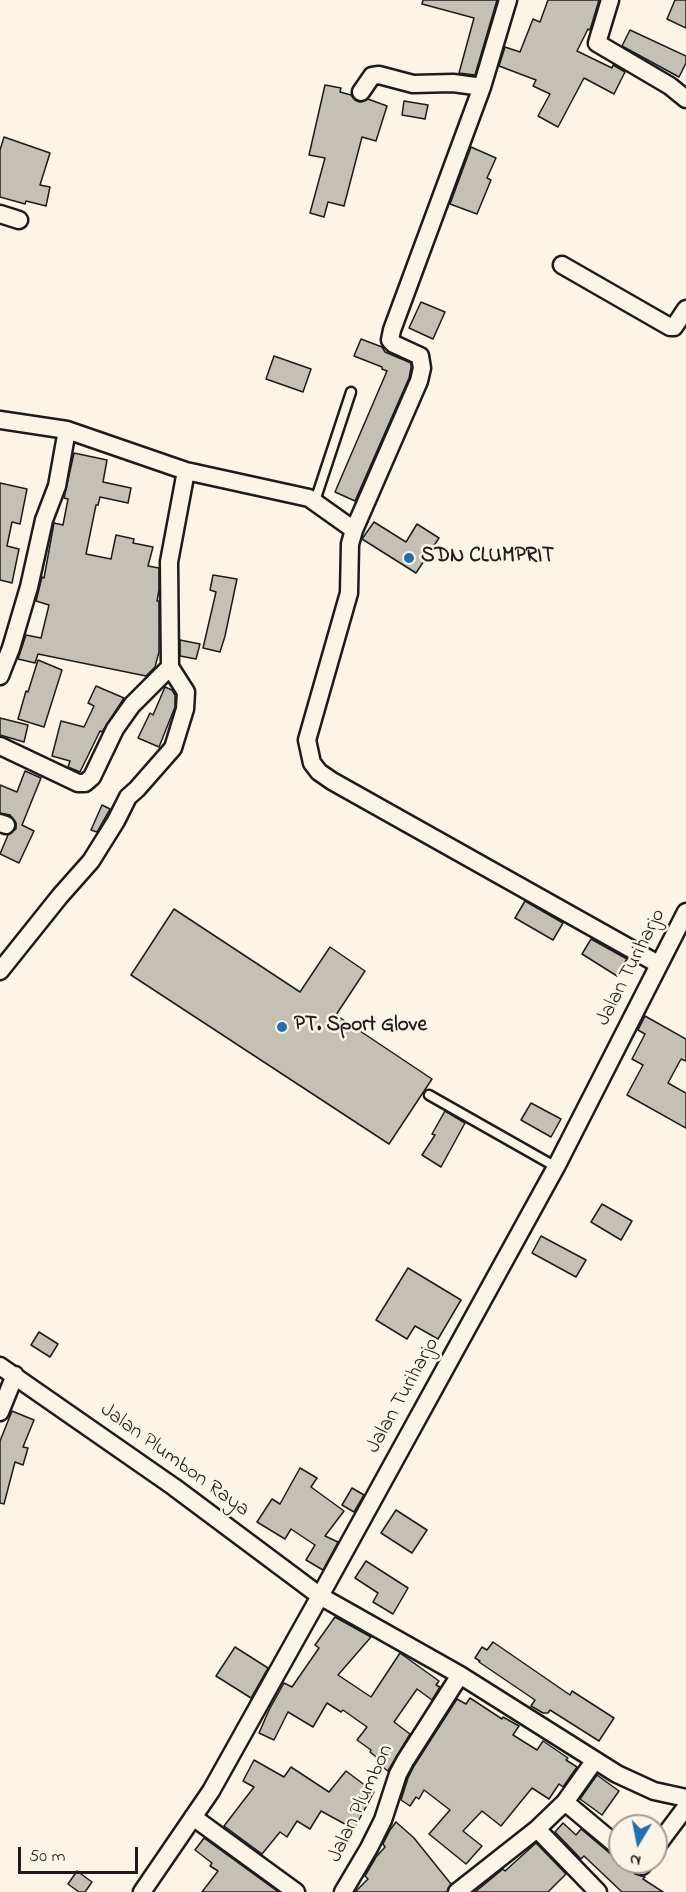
<!DOCTYPE html>
<html>
<head>
<meta charset="utf-8">
<style>
  body { margin:0 }
  #map { position:relative; width:686px; height:1892px; overflow:hidden; background:#fcf5e5; font-family:"Indie Flower",sans-serif }
  canvas { display:block }
  .north { position:absolute; left:608px; top:1814px; width:60px; height:60px; box-sizing:border-box; background:#fcf5e5; border:2px solid #a29e95; border-radius:50%; rotate:190deg; font-size:16px; font-weight:700; line-height:24px; text-align:center; color:#1c1c1c }
  .north::after { content:''; display:block; margin:auto; width:21px; height:27px; background:#1f6fb2; clip-path:polygon(50% 0,100% 100%,50% 72%,0 100%) }
  .scale { position:absolute; left:18px; top:1847px; width:120px; height:27px; box-sizing:border-box; border:3px solid #1c1c1c; border-top:0; padding-left:8px; font-size:18px; line-height:21px; white-space:nowrap; color:#1c1c1c; -webkit-text-stroke:4px #fcf5e5; paint-order:stroke }
</style>
</head>
<body>
<div id="map">
<canvas width="686" height="1892"></canvas>
<div class="north">N</div>
<div class="scale">50 m</div>
</div>
<script>
const context = document.querySelector('canvas').getContext('2d');
context.lineJoin = 'round';
function fillPath(path, color) { context.fillStyle = color; context.fill(path, 'evenodd'); }
const toPath = rows => new Path2D(rows.map(r => 'M' + r).join(''));
function trace(path, color, width, dash) { context.strokeStyle = color; context.lineWidth = width; context.lineCap = dash ? 'butt' : 'round'; context.setLineDash(dash || []); context.stroke(path); }
function label(font, color, halo, rows, align = 'center') {
  context.font = font + ' "Indie Flower",sans-serif'; context.lineWidth = 5; context.setLineDash([]); context.textBaseline = 'middle'; context.strokeStyle = halo; context.fillStyle = color; for (const [text, x, y, turn = 0] of rows) {
    context.save(); context.translate(x, y); context.rotate((+turn || 0) * Math.PI / 180); context.textAlign = isNaN(turn) ? turn : align; if (halo) context.strokeText(text, 0, 0); context.fillText(text, 0, 0); context.restore();
  }
}
const building = toPath([
  [423,0,497,0,475,75,459,73,474,18,422,4,423,0],
  [548,0,599,0,590,30,588,29,577,51,612,68,613,65,625,72,614,94,584,78,558,127,538,116,550,94,533,86,536,80,499,66,505,47,520,52,533,19,540,22,548,0],
  [675,0,686,0,686,28,667,19,675,0],
  [630,30,686,56,686,63,679,77,622,46,630,30],
  [325,85,341,88,340,92,351,95,355,100,360,102,368,99,387,106,376,141,362,137,344,206,328,202,324,217,310,213,325,158,309,155,325,85],
  [404,101,428,105,425,119,402,115,404,101],
  [4,137,50,153,40,185,50,187,46,206,26,201,25,204,0,197,0,150,4,137],
  [471,147,496,158,487,178,491,180,477,214,450,204,471,147],
  [421,302,445,312,433,339,409,328,421,302],
  [361,339,382,347,385,352,411,363,411,368,409,378,355,501,335,492,387,371,382,369,382,367,354,356,361,339],
  [274,356,311,369,303,392,266,379,274,356],
  [74,453,107,460,103,482,131,488,128,503,100,497,98,505,96,505,86,554,111,559,116,535,134,539,133,543,153,547,148,566,159,568,159,590,157,601,159,601,159,652,155,667,146,676,38,654,35,663,18,659,26,635,41,638,49,605,36,601,42,577,44,578,54,523,63,525,68,499,64,498,74,453],
  [0,483,27,489,20,524,12,522,7,546,19,549,12,583,0,580,0,483],
  [374,522,406,542,417,524,439,538,416,573,362,539,374,522],
  [213,575,237,579,225,636,220,652,203,648,216,592,210,590,213,575],
  [180,640,200,644,196,659,180,656,180,640],
  [38,660,62,670,44,727,18,719,26,691,28,692,38,660],
  [96,686,124,698,102,732,100,731,80,772,68,767,70,761,52,756,61,721,84,727,94,706,88,703,96,686],
  [165,687,172,690,175,695,175,707,159,747,138,738,150,713,153,715,165,687],
  [0,718,28,725,24,742,0,735,0,718],
  [25,771,41,778,22,825,34,831,19,863,0,854,8,835,16,829,16,823,10,815,0,813,0,785,17,792,25,771],
  [102,805,110,809,97,832,91,830,102,805],
  [525,901,563,923,553,940,515,918,525,901],
  [174,909,300,992,330,947,365,971,336,1015,432,1079,389,1144,131,975,174,909],
  [591,939,627,959,617,976,582,954,591,939],
  [645,1016,686,1039,686,1061,681,1059,668,1083,686,1093,686,1128,627,1095,643,1065,632,1059,645,1034,638,1030,645,1016],
  [531,1103,561,1119,551,1137,521,1120,531,1103],
  [445,1111,465,1123,441,1167,422,1155,435,1135,432,1134,445,1111],
  [602,1204,632,1221,621,1240,591,1222,602,1204],
  [541,1236,586,1260,576,1277,532,1253,541,1236],
  [408,1268,461,1300,438,1339,415,1326,407,1339,376,1320,408,1268],
  [39,1332,58,1344,50,1357,31,1345,39,1332],
  [12,1411,34,1420,23,1447,28,1448,23,1465,15,1462,4,1504,0,1503,0,1441,12,1411],
  [300,1468,317,1478,311,1487,344,1511,325,1536,338,1542,323,1570,306,1560,315,1545,291,1529,285,1539,257,1522,272,1499,280,1504,300,1468],
  [352,1488,364,1495,354,1512,342,1505,352,1488],
  [396,1510,427,1530,412,1553,381,1533,396,1510],
  [366,1561,408,1588,393,1614,373,1602,378,1593,355,1578,366,1561],
  [335,1617,371,1637,338,1675,371,1697,400,1653,439,1681,436,1685,440,1687,432,1700,417,1689,394,1722,410,1734,388,1771,377,1763,380,1760,370,1752,371,1750,357,1740,367,1727,343,1710,341,1712,327,1703,313,1727,288,1712,274,1740,259,1733,269,1710,284,1683,292,1687,319,1648,315,1645,335,1617],
  [493,1642,570,1695,572,1691,614,1718,599,1741,550,1710,548,1713,543,1713,531,1706,535,1700,479,1662,480,1661,475,1658,482,1647,487,1650,493,1642],
  [235,1647,268,1668,251,1698,216,1676,235,1647],
  [470,1698,502,1719,503,1717,519,1726,513,1735,537,1750,543,1741,568,1758,566,1760,577,1767,563,1787,559,1784,549,1799,532,1788,501,1826,482,1811,463,1831,482,1846,466,1864,429,1834,450,1810,424,1790,419,1799,416,1797,410,1806,401,1800,408,1778,414,1766,457,1699,466,1704,470,1698],
  [254,1760,284,1777,291,1767,329,1792,346,1771,374,1792,354,1829,321,1811,310,1829,297,1821,287,1837,280,1832,262,1854,224,1826,254,1787,243,1781,254,1760],
  [597,1775,619,1791,602,1815,580,1799,597,1775],
  [396,1822,414,1838,451,1884,447,1892,355,1892,368,1879,365,1876,376,1857,385,1847,383,1844,390,1830,396,1822],
  [563,1823,576,1835,581,1829,613,1856,620,1858,620,1862,627,1866,635,1874,645,1877,643,1879,663,1892,622,1892,584,1856,581,1859,555,1832,563,1823],
  [204,1838,277,1891,278,1892,202,1892,218,1871,210,1866,212,1863,195,1850,204,1838],
  [536,1843,566,1874,548,1892,475,1892,503,1869,505,1871,536,1843],
  [77,1871,92,1882,85,1892,79,1892,68,1884,77,1871]
]);
const service = toPath([
  [315,501,351,392],
  [429,1095,556,1167]
]);
const minor = toPath([
  [508,0,482,87,392,330,390,340,394,344,420,356,422,368,419,381,354,530,350,544,349,593,307,740,312,763,319,772,332,781,658,964],
  [610,0,597,43,670,86,686,99],
  [361,92,372,76,379,75,413,84,453,83,482,87],
  [0,214,19,220],
  [562,265,670,327,674,327,686,309],
  [0,420,67,430,186,471,309,498,354,530],
  [0,676,11,648,29,587,44,520,57,486,67,430],
  [0,746,78,783,85,783,92,777,115,729,132,705,170,667,169,562,186,471],
  [0,823,6,825],
  [0,971,60,896,91,861,116,821,128,797,137,789,173,748,185,709,186,692,170,667],
  [0,1366,174,1487,320,1596,460,1675,617,1774,654,1791,686,1798],
  [0,1412,15,1375],
  [565,1802,620,1848],
  [193,1817,296,1892],
  [537,1829,598,1892],
  [656,1847,686,1807],
  [637,1862,642,1866,644,1862],
  [142,1892,211,1791,320,1596,556,1167,686,912],
  [343,1892,369,1848,383,1820,398,1774,405,1761,460,1675],
  [457,1892,537,1829,565,1802,595,1760]
]);
const markers = [
  [409,558,6,"#1f6fb2"],
  [282,1027,6,"#1f6fb2"]
];
const poiNames = [
  ["SDN CLUMPRIT",421,558],
  ["PT. Sport Glove",294,1027]
];
const streetNames = [
  ["Jalan Turiharjo",632,968,-63],
  ["Jalan Turiharjo",404,1396,-61],
  ["Jalan Plumbon Raya",174,1461,36],
  ["Jalan Plumbon",362,1804,-65]
];
fillPath(building, '#c4c0b3');
trace(building, '#1c1c1c', 1.5);
trace(service, '#1c1c1c', 13);
trace(minor, '#1c1c1c', 21);
trace(service, '#fcf5e5', 8);
trace(minor, '#fcf5e5', 16);
for (const [x, y, r, color] of markers) { const dot = new Path2D(); dot.arc(x, y, r, 0, 2 * Math.PI); context.fillStyle = color; context.fill(dot); trace(dot, '#fcf5e5', 2); }
label('bold 21px', '#1c1c1c', '#fcf5e5', poiNames, 'left');
label('21px', '#1c1c1c', '#fcf5e5', streetNames);
</script>
</body>
</html>
